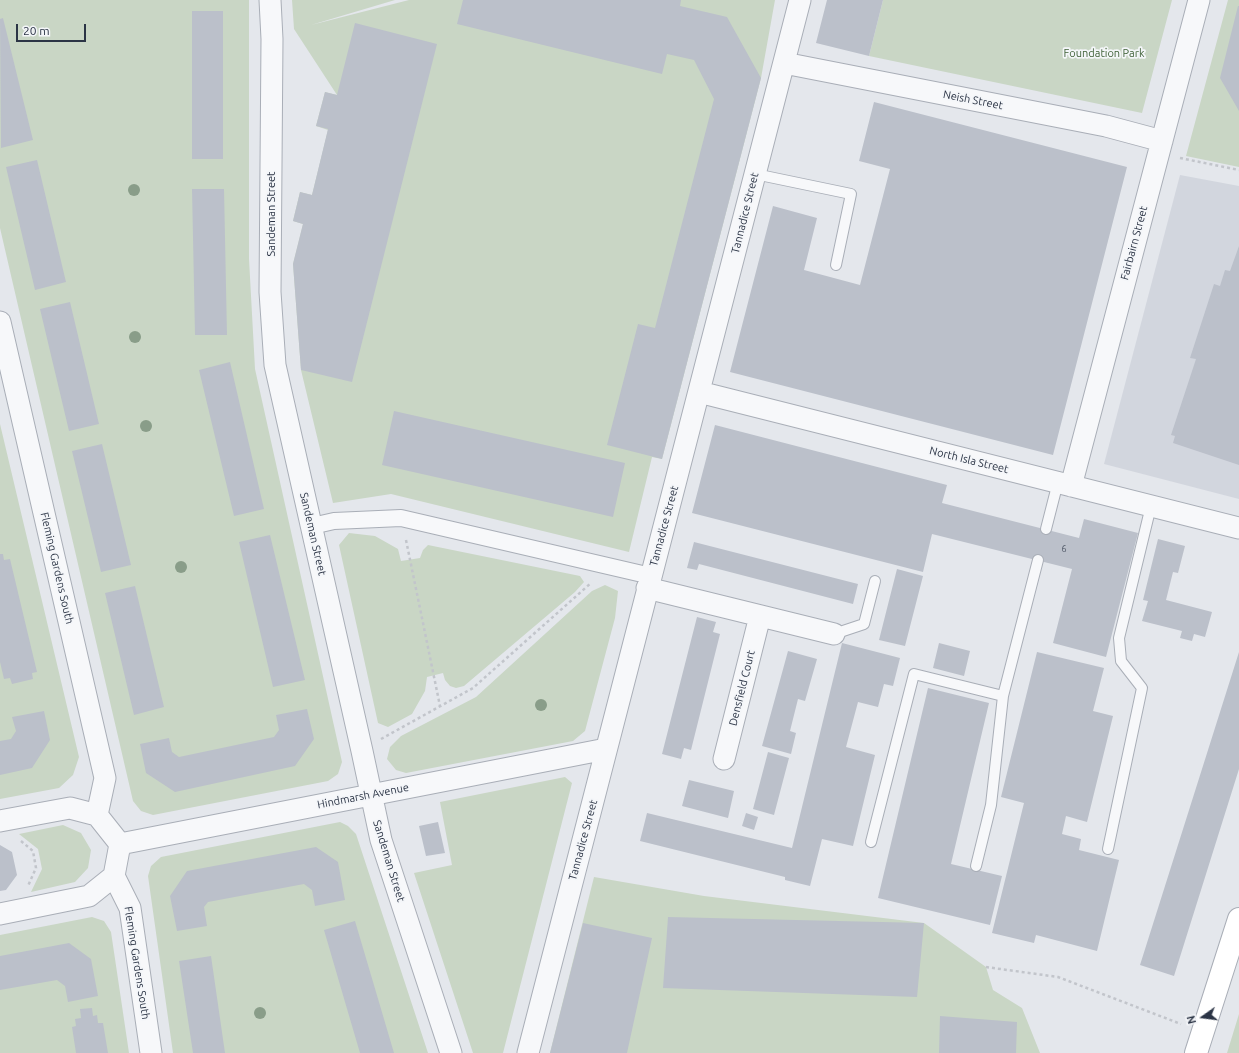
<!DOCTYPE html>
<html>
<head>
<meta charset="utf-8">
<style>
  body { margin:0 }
  #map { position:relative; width:1239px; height:1053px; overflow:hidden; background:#e4e7ec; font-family:Ubuntu,sans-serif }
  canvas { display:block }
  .north { position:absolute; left:1183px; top:997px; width:40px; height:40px; -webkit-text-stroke:3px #f4f6f9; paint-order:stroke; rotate:256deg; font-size:11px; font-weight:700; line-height:16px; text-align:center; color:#2b3445 }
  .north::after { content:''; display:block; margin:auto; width:14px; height:18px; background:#2b3445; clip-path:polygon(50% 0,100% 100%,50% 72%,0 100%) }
  .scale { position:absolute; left:16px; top:24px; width:70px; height:18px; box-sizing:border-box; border:2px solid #2b3445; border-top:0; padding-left:5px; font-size:12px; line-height:14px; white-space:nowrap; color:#2b3445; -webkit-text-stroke:3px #f4f6f9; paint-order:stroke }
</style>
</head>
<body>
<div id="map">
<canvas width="1239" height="1053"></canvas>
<div class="north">N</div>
<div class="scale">20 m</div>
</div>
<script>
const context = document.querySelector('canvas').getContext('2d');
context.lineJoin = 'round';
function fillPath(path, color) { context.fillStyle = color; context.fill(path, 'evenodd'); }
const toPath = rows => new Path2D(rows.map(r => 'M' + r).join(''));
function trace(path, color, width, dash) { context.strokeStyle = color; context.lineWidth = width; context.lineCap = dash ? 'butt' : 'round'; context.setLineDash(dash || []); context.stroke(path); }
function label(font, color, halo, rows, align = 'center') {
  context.font = font + ' Ubuntu,sans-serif'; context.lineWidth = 3.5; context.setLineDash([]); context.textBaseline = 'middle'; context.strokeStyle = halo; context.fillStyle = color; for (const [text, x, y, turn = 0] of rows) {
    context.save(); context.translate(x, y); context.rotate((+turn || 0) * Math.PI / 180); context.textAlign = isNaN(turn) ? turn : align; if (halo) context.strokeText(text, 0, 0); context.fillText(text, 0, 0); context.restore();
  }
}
const built = toPath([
  [1180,175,1239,186,1239,499,1104,464]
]);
const green = toPath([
  [0,0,249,0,249,259,255,369,342,762,338,774,328,781,153,815,141,811,133,801,0,228],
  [292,0,395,0,311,25,409,0,775,0,761,78,662,459,652,457,629,552,391,494,333,503,301,370,293,264,303,224,293,221,300,192,312,195,328,130,316,126,325,92,337,95,294,29],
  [883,0,1172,0,1142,113,869,56],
  [1228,0,1239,0,1239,167,1186,156],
  [0,424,79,757,73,775,59,788,0,799],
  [349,533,375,536,398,549,401,561,420,558,423,550,428,545,580,576,584,582,575,592,464,686,456,688,450,686,445,680,443,673,427,677,425,691,412,714,388,727,378,723,339,545],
  [605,585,618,591,615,618,585,731,573,741,406,773,396,770,387,759,390,747,401,736,476,697,592,591],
  [565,777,572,783,503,1053,473,1053,414,873,452,865,440,802],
  [340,822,348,826,356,834,428,1053,173,1053,148,876,151,866,161,857],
  [63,825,81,833,91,850,88,868,75,882,31,892,42,869,38,849,19,834],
  [594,877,704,896,924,923,986,967,993,990,1022,1008,1040,1053,550,1053],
  [92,917,104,921,111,932,129,1053,0,1053,0,935],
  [1239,1014,1239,1053,1227,1053]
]);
const building = toPath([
  [463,0,681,0,680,6,727,17,761,78,662,459,607,445,638,324,655,328,714,99,694,60,667,54,662,74,457,24],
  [827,0,883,0,869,56,816,43],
  [1238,6,1239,6,1239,111,1220,78],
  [192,11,223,11,223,159,192,159],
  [3,18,33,140,1,148,0,19],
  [355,23,437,44,352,382,301,370,293,264,303,224,293,221,300,192,312,195,328,129,316,126,325,92,337,95],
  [874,102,1127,167,1053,455,730,372,773,206,817,218,804,270,860,285,890,169,859,161],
  [37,160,66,282,35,290,6,167],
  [192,189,224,189,227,335,195,335],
  [1239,246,1239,465,1173,443,1175,436,1171,435,1196,359,1190,358,1214,284,1220,286,1225,270,1230,271],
  [70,302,99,424,69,431,40,309],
  [230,362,264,509,234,516,199,370],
  [394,411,625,463,613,517,382,465],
  [715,425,947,485,942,503,1079,538,1084,519,1138,533,1106,657,1053,643,1072,569,932,534,923,572,692,513],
  [102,444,131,565,101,572,72,451],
  [270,535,305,680,273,687,239,542],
  [1158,539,1185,546,1178,573,1173,572,1166,600,1212,612,1205,637,1194,634,1192,641,1180,638,1182,631,1142,621,1148,601,1143,600],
  [694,542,858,584,853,604,699,564,697,570,687,568],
  [0,554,3,554,4,560,10,559,37,672,32,673,33,679,12,684,10,678,4,679,0,662],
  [897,569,923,576,905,646,879,640],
  [135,586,164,707,134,715,105,593],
  [697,617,716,622,713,632,720,634,691,750,684,748,681,759,662,754],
  [842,643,900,658,893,686,884,684,878,707,858,702,846,747,875,755,853,846,822,839,810,886,785,880,785,877,640,841,647,813,792,848],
  [939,643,970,651,964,676,933,668],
  [788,651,817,659,805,701,798,699,790,731,796,733,791,754,762,746],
  [1037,652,1104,668,1093,711,1113,716,1087,822,1066,816,1062,834,1081,839,1079,850,1119,860,1097,951,1036,935,1034,943,992,933,1024,803,1001,797],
  [1239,652,1239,769,1174,976,1140,965],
  [928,688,989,703,951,864,1002,876,990,925,878,898],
  [307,709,314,739,295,766,175,792,146,773,140,744,169,738,172,752,179,757,274,737,279,730,276,715],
  [44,711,50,740,32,768,0,775,0,741,11,739,16,731,12,717],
  [768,752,789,758,774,815,753,809],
  [689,780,734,791,728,818,682,806],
  [746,813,758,817,754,830,742,826],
  [438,822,445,853,426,856,419,826],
  [0,845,12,852,17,875,6,890,0,891],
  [316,847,338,862,345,900,315,906,312,890,304,884,208,902,204,907,207,926,177,931,170,896,187,871],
  [668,917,924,923,917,997,663,988],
  [355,921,376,992,394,1053,360,1053,345,1002,324,930],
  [583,923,652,938,627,1053,550,1053],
  [69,943,91,959,98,996,68,1002,65,986,57,980,0,990,0,956],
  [211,956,225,1053,193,1053,179,961],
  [92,1008,93,1016,97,1015,98,1023,103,1023,108,1053,76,1053,72,1027,76,1026,75,1019,81,1018,80,1009],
  [940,1016,1017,1022,1016,1053,939,1053]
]);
const path = toPath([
  [1180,158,1239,170],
  [406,540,440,706],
  [381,739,473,688,591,583],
  [21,841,33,851,36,868,28,886],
  [986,967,1058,977,1181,1024]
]);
const service = toPath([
  [755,174,851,194,836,265],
  [1046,529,1058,482],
  [834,634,864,624,875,581],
  [871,842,914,674,1003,696],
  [1108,849,1142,688,1121,661,1119,638,1151,506],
  [976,866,991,805,1003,696,1038,560]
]);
const pedestrian = toPath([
  [312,526,334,521,401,518,651,576]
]);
const minor = toPath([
  [270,0,272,39,270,292,275,365,362,751,381,840,451,1053],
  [784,63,1106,126,1162,141],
  [0,322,105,778,97,815],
  [699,392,1239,528],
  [1071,486,1199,0],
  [647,588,834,634],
  [724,759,760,616],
  [0,821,70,808,97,815,120,844,114,876,89,896,0,914],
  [120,844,606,749],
  [114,876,130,908,151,1053],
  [528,1053,800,0]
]);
const secondary = toPath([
  [1196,1053,1239,919]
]);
const trees = [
  [134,190],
  [135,337],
  [146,426],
  [181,567],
  [541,705],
  [260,1013]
];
const numberNames = [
  ["6",1064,549]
];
const parkNames = [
  ["Foundation Park",1104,53]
];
const streetNames = [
  ["Neish Street",973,100,11],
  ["Tannadice Street",745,213,-76],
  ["Sandeman Street",271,214,-90],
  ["Fairbairn Street",1134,243,-75],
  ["North Isla Street",969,460,14],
  ["Tannadice Street",664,526,-75],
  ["Sandeman Street",313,534,77],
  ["Fleming Gardens South",57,568,77],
  ["Densfield Court",742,688,-76],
  ["Hindmarsh Avenue",363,796,-11],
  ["Tannadice Street",583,840,-75],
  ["Sandeman Street",389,861,73],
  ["Fleming Gardens South",137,963,81]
];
fillPath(built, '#d2d6de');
fillPath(green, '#c9d6c5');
fillPath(building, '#bbc0ca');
trace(service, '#a9aeb7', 12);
trace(pedestrian, '#a9aeb7', 18);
trace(minor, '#a9aeb7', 23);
trace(secondary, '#a9aeb7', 24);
trace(path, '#c2c5cb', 2.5, [3, 3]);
trace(service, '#f7f8fa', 10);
trace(pedestrian, '#f7f8fa', 16);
trace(minor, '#f7f8fa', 21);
trace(secondary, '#fff', 22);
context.fillStyle = '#899d89';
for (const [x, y] of trees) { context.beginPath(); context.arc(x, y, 6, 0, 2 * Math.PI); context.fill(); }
label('9px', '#4f5766', null, numberNames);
label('11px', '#3f6138', '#f4f6f9', parkNames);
label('11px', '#2b3445', '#f4f6f9', streetNames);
</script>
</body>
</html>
